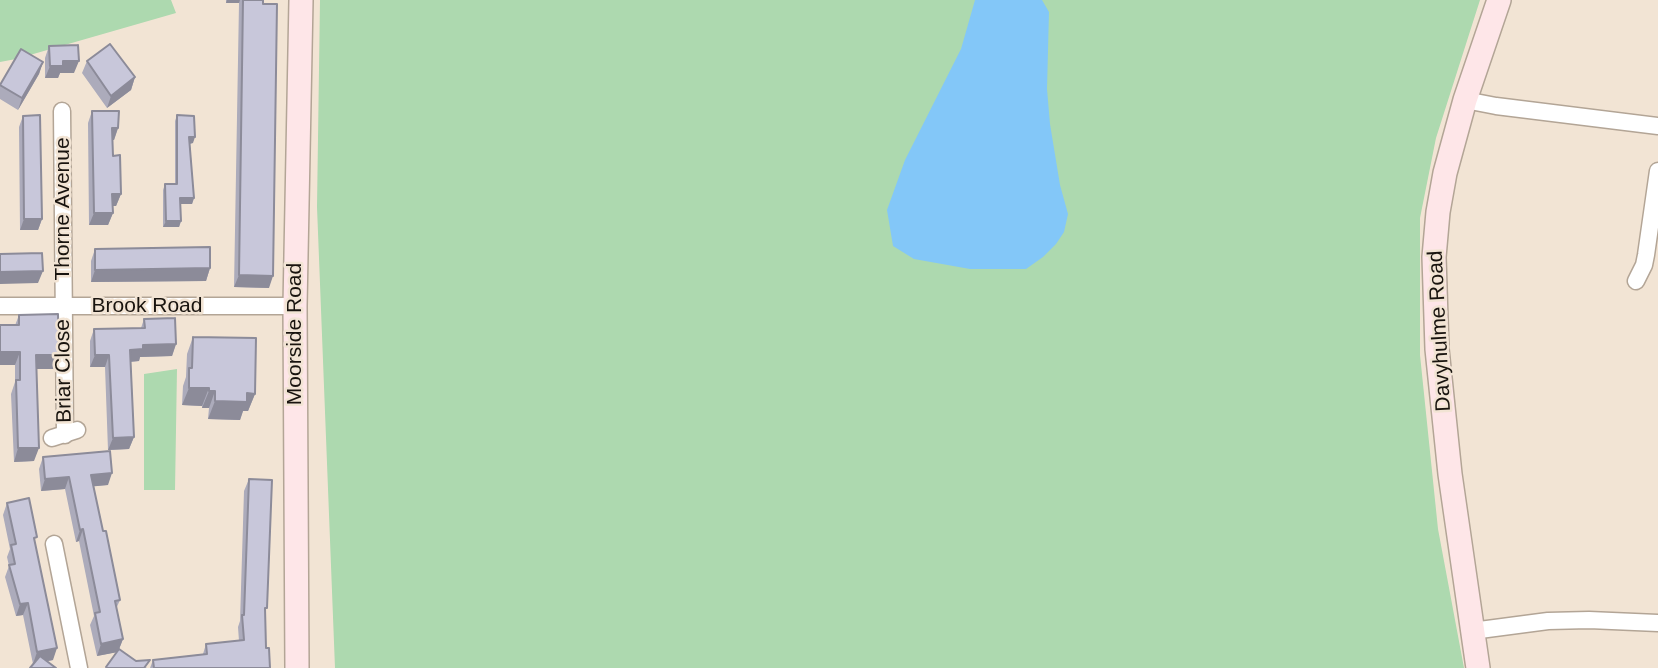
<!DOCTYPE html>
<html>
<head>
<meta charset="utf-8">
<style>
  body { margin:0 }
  canvas { display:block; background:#f2e4d4 }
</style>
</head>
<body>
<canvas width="1658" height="668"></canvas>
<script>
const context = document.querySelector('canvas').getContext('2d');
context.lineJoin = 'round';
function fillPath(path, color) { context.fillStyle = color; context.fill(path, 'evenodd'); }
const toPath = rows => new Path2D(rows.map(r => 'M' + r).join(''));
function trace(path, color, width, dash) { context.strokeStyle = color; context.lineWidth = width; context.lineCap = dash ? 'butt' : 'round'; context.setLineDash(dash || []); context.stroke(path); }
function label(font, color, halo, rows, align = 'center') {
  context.font = font + ' Helvetica,sans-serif'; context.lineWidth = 5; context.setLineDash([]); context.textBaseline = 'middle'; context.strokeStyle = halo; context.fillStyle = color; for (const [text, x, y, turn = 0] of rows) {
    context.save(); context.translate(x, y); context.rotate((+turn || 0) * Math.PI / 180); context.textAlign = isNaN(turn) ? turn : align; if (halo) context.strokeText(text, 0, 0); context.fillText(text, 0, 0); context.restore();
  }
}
const green = toPath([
  [0,0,171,0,176,13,16,59,0,62],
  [320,0,1480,0,1436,138,1420,218,1420,355,1438,529,1464,668,335,668,317,207],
  [177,369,175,490,144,490,144,374]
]);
const water = toPath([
  [975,0,1042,0,1049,12,1047,89,1050,124,1060,185,1068,214,1064,232,1056,244,1043,257,1026,269,970,269,914,259,893,246,887,210,905,160,961,49]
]);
const street = toPath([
  [1465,100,1496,106,1658,126],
  [62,111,65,435],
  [1636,281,1644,265,1646,255,1658,171],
  [0,306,295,306],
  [52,438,77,430],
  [54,544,79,668],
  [1472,631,1548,621,1589,620,1658,623]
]);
const secondary = toPath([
  [297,668,295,306,301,0],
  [1478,668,1450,474,1437,349,1434,257,1438,212,1445,173,1465,100,1499,0]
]);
const wall = toPath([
  [226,0,263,0,269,288,234,287,239,3,226,3],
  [49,46,74,73,60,73,58,78,45,78,45,58],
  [87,61,135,77,131,90,107,108,82,73],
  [43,62,39,74,18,110,0,99,0,85],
  [92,111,118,128,114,140,112,140,113,156,121,194,116,206,112,206,113,213,108,225,89,225,88,123],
  [177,115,193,143,190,144,194,198,192,204,181,204,181,221,179,227,163,227,163,190,165,184,175,184,175,121],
  [23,116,42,219,38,230,20,230,19,127],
  [95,249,210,268,206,281,91,282,91,261],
  [19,315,59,355,54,369,37,369,34,461,14,462,11,394,15,382,15,365,0,365],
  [144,319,176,344,172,356,140,357,139,361,131,362,134,437,129,449,108,450,105,367,90,367,90,341,94,329,141,328],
  [193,337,255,394,248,411,243,411,240,420,208,419,209,408,202,408,202,406,182,405,183,386,186,377,187,354],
  [43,457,108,485,93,486,103,531,120,600,116,609,123,639,119,649,147,668,106,668,117,652,97,656,90,625,94,616,79,541,76,542,65,489,41,491,39,469],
  [249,479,265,615,266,648,270,668,150,668,153,660,203,654,206,644,239,641,238,627,240,621,244,491],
  [7,503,35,543,53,660,33,664,23,615,16,616,5,577,9,566,7,557,10,549,3,515]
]);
const shadedWall = toPath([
  [227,0,240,0,239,3,226,3],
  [63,61,79,61,74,73,60,73,58,78,45,78,50,66],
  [43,62,39,74,18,110,22,98],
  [135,77,131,90,107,108,111,96],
  [112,128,118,128,114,140,108,140],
  [189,137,195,137,193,143,187,144],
  [112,194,121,194,116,206,108,206],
  [180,198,194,198,192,204,178,204],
  [94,213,113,213,108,225,89,225],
  [24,219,42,219,38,230,20,230],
  [166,221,181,221,179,227,163,227],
  [210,268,206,281,91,282,95,270],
  [43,271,38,283,0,284,0,272],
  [239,275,273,276,269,288,234,287],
  [176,344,172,356,140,357,139,361,126,362,130,350,143,345],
  [0,352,20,352,15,365,0,365],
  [36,355,59,355,54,369,31,369],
  [95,355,109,355,105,367,90,367],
  [189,388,209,388,202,406,182,405],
  [209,391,215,391,209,408,202,408],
  [247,393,255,394,248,411,243,411,240,420,208,419,215,401],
  [134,437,129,449,108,450,113,438],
  [18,448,39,448,34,461,14,462],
  [112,473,108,485,87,487,91,475],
  [69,477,65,489,41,491,45,479],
  [83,529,79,541,76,542,80,530],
  [28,603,23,615,16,616,20,604],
  [123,639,118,652,97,656,101,644],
  [57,648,53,660,33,664,37,652]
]);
const building = toPath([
  [243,0,263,0,263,4,277,4,273,276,239,275,243,0],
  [110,44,135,77,111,96,87,61,110,44],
  [78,45,79,61,63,61,63,66,50,66,49,46,78,45],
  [21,49,43,62,22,98,0,85,21,49],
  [92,111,119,111,118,128,112,128,113,156,120,155,121,194,112,194,113,213,94,213,92,111],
  [40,115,42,219,24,219,23,116,40,115],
  [177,115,194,116,195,137,189,137,194,198,180,198,181,221,166,221,165,184,177,184,177,115],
  [210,247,210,268,95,270,95,249,210,247],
  [42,253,43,271,0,272,0,254,42,253],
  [58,314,59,355,36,355,39,448,18,448,16,380,20,380,20,352,0,352,0,325,19,325,19,315,58,314],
  [175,318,176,344,143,345,143,349,130,350,134,437,113,438,109,355,95,355,94,329,145,328,144,319,175,318],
  [193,337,256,338,255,394,247,393,247,402,215,401,215,391,209,391,209,388,189,388,189,368,192,368,193,337],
  [110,451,112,473,91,475,103,531,106,531,120,600,115,601,123,639,101,644,95,613,100,612,83,529,80,530,69,477,45,479,43,457,110,451],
  [249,479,272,480,267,608,265,608,266,648,269,648,270,668,154,668,153,660,207,654,206,644,244,640,242,615,244,615,249,479],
  [29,498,37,537,34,538,57,648,37,652,28,603,20,604,9,565,15,564,11,545,16,544,7,503,29,498],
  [119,649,136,661,150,660,144,668,107,668,106,667,119,649],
  [40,656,56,668,30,668,40,656]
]);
const streetNames = [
  ["Thorne Avenue",63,209,-90],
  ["Brook Road",147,306],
  ["Davyhulme Road",1440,331,-93],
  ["Moorside Road",295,334,-90],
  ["Briar Close",64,371,-91]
];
fillPath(green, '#add9af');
fillPath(water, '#83c7f8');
trace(street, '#b3a596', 19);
trace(secondary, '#b3a596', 26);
trace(street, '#fff', 16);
trace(secondary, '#fee6e8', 23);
fillPath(wall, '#acabbb');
fillPath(shadedWall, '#8c8b99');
fillPath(building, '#c8c7da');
trace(building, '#8c8b99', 2);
label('21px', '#19140f', '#f2e4d4', streetNames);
</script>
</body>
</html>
